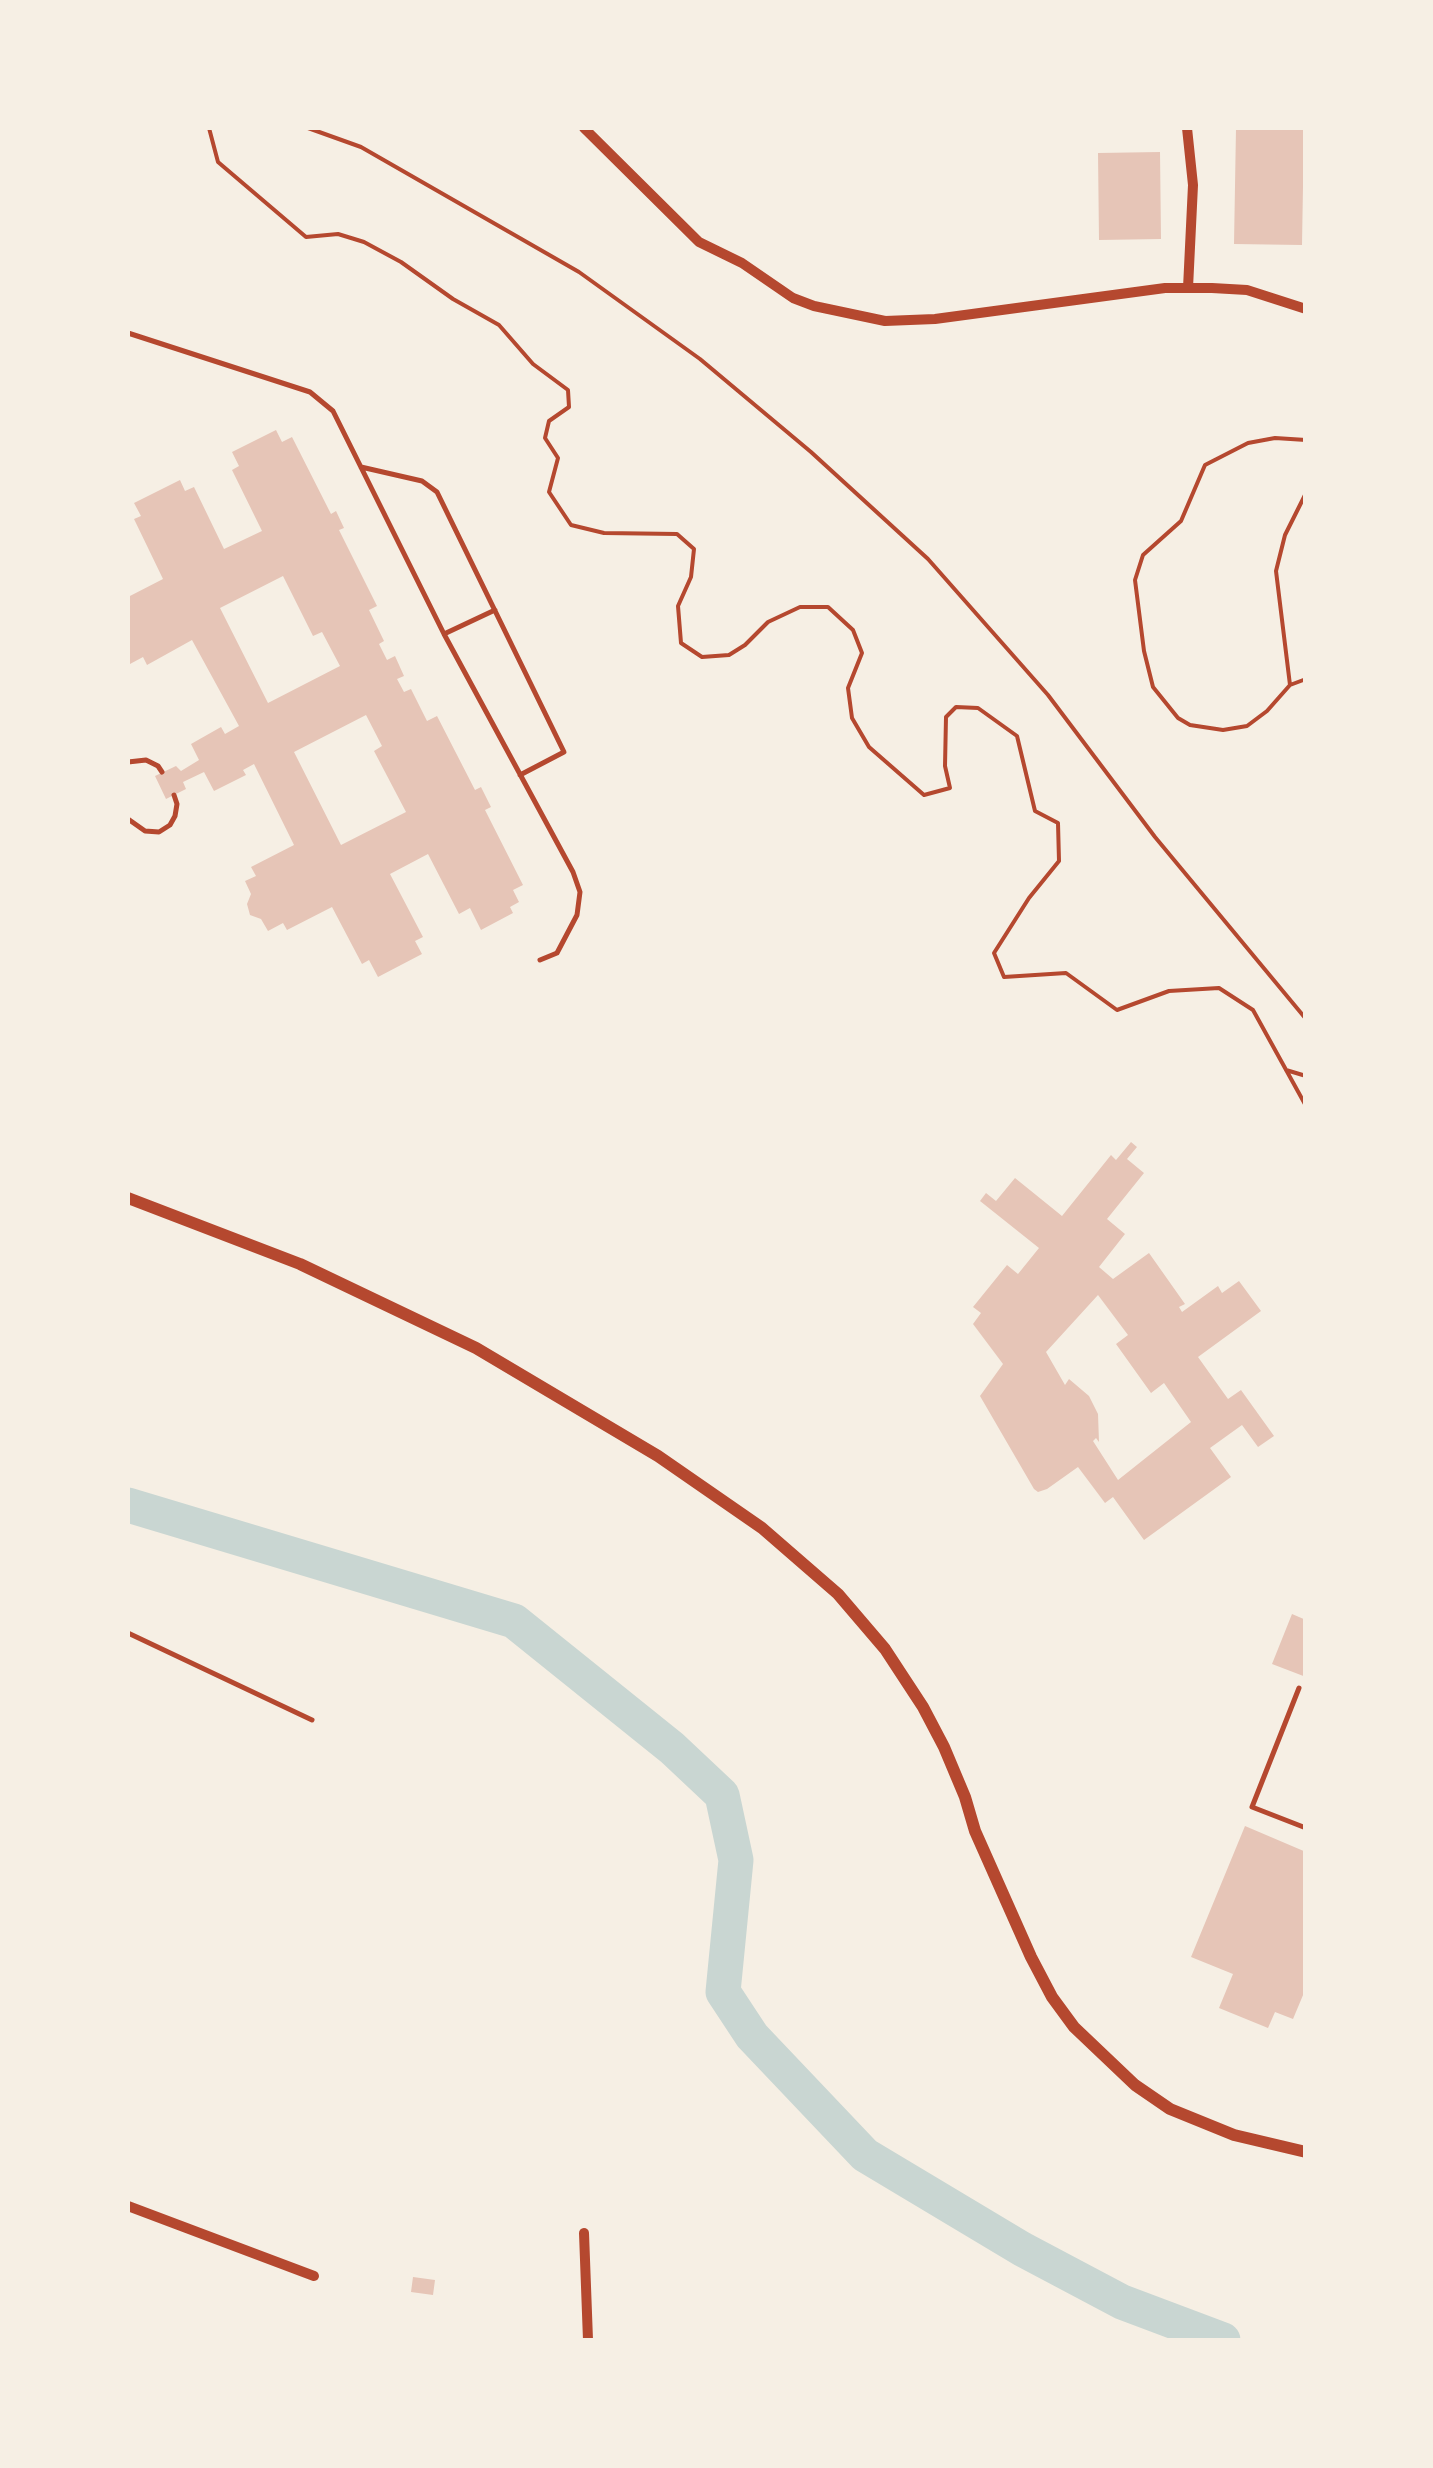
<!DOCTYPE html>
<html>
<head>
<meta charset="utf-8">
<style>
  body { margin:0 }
  #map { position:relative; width:1433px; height:2468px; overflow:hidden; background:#f6efe4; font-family:"Fira Sans Condensed",sans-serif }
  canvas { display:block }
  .frame { position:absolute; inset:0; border:130px solid #f6efe4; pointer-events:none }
</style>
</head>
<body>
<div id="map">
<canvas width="1433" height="2468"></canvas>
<div class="frame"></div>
</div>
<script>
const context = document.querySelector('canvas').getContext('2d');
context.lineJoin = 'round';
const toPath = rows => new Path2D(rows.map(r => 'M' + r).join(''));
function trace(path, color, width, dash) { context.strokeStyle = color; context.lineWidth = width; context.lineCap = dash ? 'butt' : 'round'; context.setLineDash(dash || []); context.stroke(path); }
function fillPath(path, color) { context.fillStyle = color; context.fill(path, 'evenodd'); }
const river = toPath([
  [128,1505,514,1621,672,1748,722,1795,736,1860,723,1992,752,2036,865,2155,1022,2249,1122,2302,1223,2340]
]);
const building = toPath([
  [1236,128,1304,128,1302,245,1234,244],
  [1160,152,1161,239,1099,240,1098,153],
  [276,430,282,442,292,437,331,514,336,511,344,528,339,530,377,606,369,610,384,641,379,644,387,660,395,656,404,676,397,679,404,692,411,689,427,721,437,716,475,790,481,787,491,807,485,810,523,885,513,890,519,902,510,907,513,913,481,930,470,908,459,914,428,854,390,874,423,937,415,941,422,954,378,977,369,960,362,964,332,907,287,930,283,923,268,931,261,919,250,915,247,904,251,894,245,881,256,876,251,867,294,845,254,764,243,770,246,775,214,791,204,772,183,782,186,789,166,799,155,776,176,766,181,771,199,760,191,744,221,727,225,734,239,726,192,640,147,665,143,657,130,664,128,660,128,597,163,579,134,519,141,516,134,503,180,480,185,491,194,487,224,549,262,531,232,470,239,466,232,452],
  [283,576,313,636,322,632,340,666,268,703,220,608],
  [366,715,382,746,374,751,406,812,341,845,294,752],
  [1131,1142,1137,1147,1127,1159,1144,1173,1107,1219,1125,1234,1099,1267,1113,1279,1149,1253,1185,1304,1179,1307,1182,1312,1218,1286,1222,1293,1239,1281,1261,1311,1198,1357,1228,1399,1241,1390,1274,1436,1258,1447,1242,1425,1210,1448,1231,1477,1144,1540,1113,1497,1105,1503,1078,1467,1047,1489,1038,1492,1034,1489,980,1396,1003,1364,973,1324,981,1313,973,1307,1007,1265,1018,1274,1039,1248,980,1201,986,1193,996,1201,1015,1178,1062,1216,1111,1155,1116,1160],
  [1098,1295,1128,1335,1116,1344,1151,1393,1164,1383,1191,1422,1118,1480,1093,1441,1096,1438,1099,1442,1098,1414,1089,1396,1069,1379,1065,1385,1046,1352],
  [1292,1614,1306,1620,1306,1677,1272,1664],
  [1245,1826,1306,1852,1306,1988,1293,2019,1275,2012,1268,2028,1219,2008,1233,1974,1191,1957],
  [413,2277,435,2280,433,2295,411,2292]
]);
const path = toPath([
  [209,128,218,162,306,237,338,234,364,242,401,262,453,299,499,325,533,364,568,390,569,407,549,421,545,438,558,458,549,492,571,525,604,533,677,534,694,549,691,577,678,606,681,643,702,657,729,655,745,645,768,622,800,607,828,607,853,630,862,653,848,688,852,718,869,747,924,795,950,788,945,766,946,717,956,707,978,708,1017,736,1035,811,1058,823,1059,861,1029,898,994,953,1004,977,1066,973,1117,1010,1169,991,1219,988,1253,1010,1306,1106],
  [308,128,361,147,579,272,700,359,811,452,928,559,1048,695,1155,837,1306,1019],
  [1306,440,1275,438,1248,443,1205,465,1181,521,1143,555,1135,580,1144,651,1153,687,1178,718,1190,725,1223,730,1247,726,1267,711,1290,685,1306,679],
  [1290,685,1276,571,1285,535,1306,493],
  [1286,1070,1306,1076]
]);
const service = toPath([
  [128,333,310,392,333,411,444,634,573,872,580,892,577,915,557,953,540,960],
  [361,467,422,481,437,492,564,752,520,775],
  [444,634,495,610],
  [128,762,146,760,158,766,162,772],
  [128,819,145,831,159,832,170,825,175,816,177,804,174,795],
  [128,1633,312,1720],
  [1299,1688,1252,1807,1306,1828]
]);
const minor = toPath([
  [584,128,699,242,742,263,793,298,814,306,885,321,935,319,1165,288,1212,288,1247,290,1306,309],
  [1187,128,1193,185,1188,288],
  [128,2206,314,2276],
  [584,2233,588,2340]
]);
const tertiary = toPath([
  [128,1198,300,1264,476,1348,658,1456,762,1528,838,1594,885,1649,923,1707,944,1747,965,1797,975,1831,1031,1957,1052,1997,1074,2027,1135,2085,1170,2109,1234,2135,1306,2152]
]);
trace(river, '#c9d6d2', 35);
fillPath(building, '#e6c5b7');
trace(path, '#b5482f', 4);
trace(service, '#b5482f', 5);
trace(minor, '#b5482f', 10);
trace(tertiary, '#b5482f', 12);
</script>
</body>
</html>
